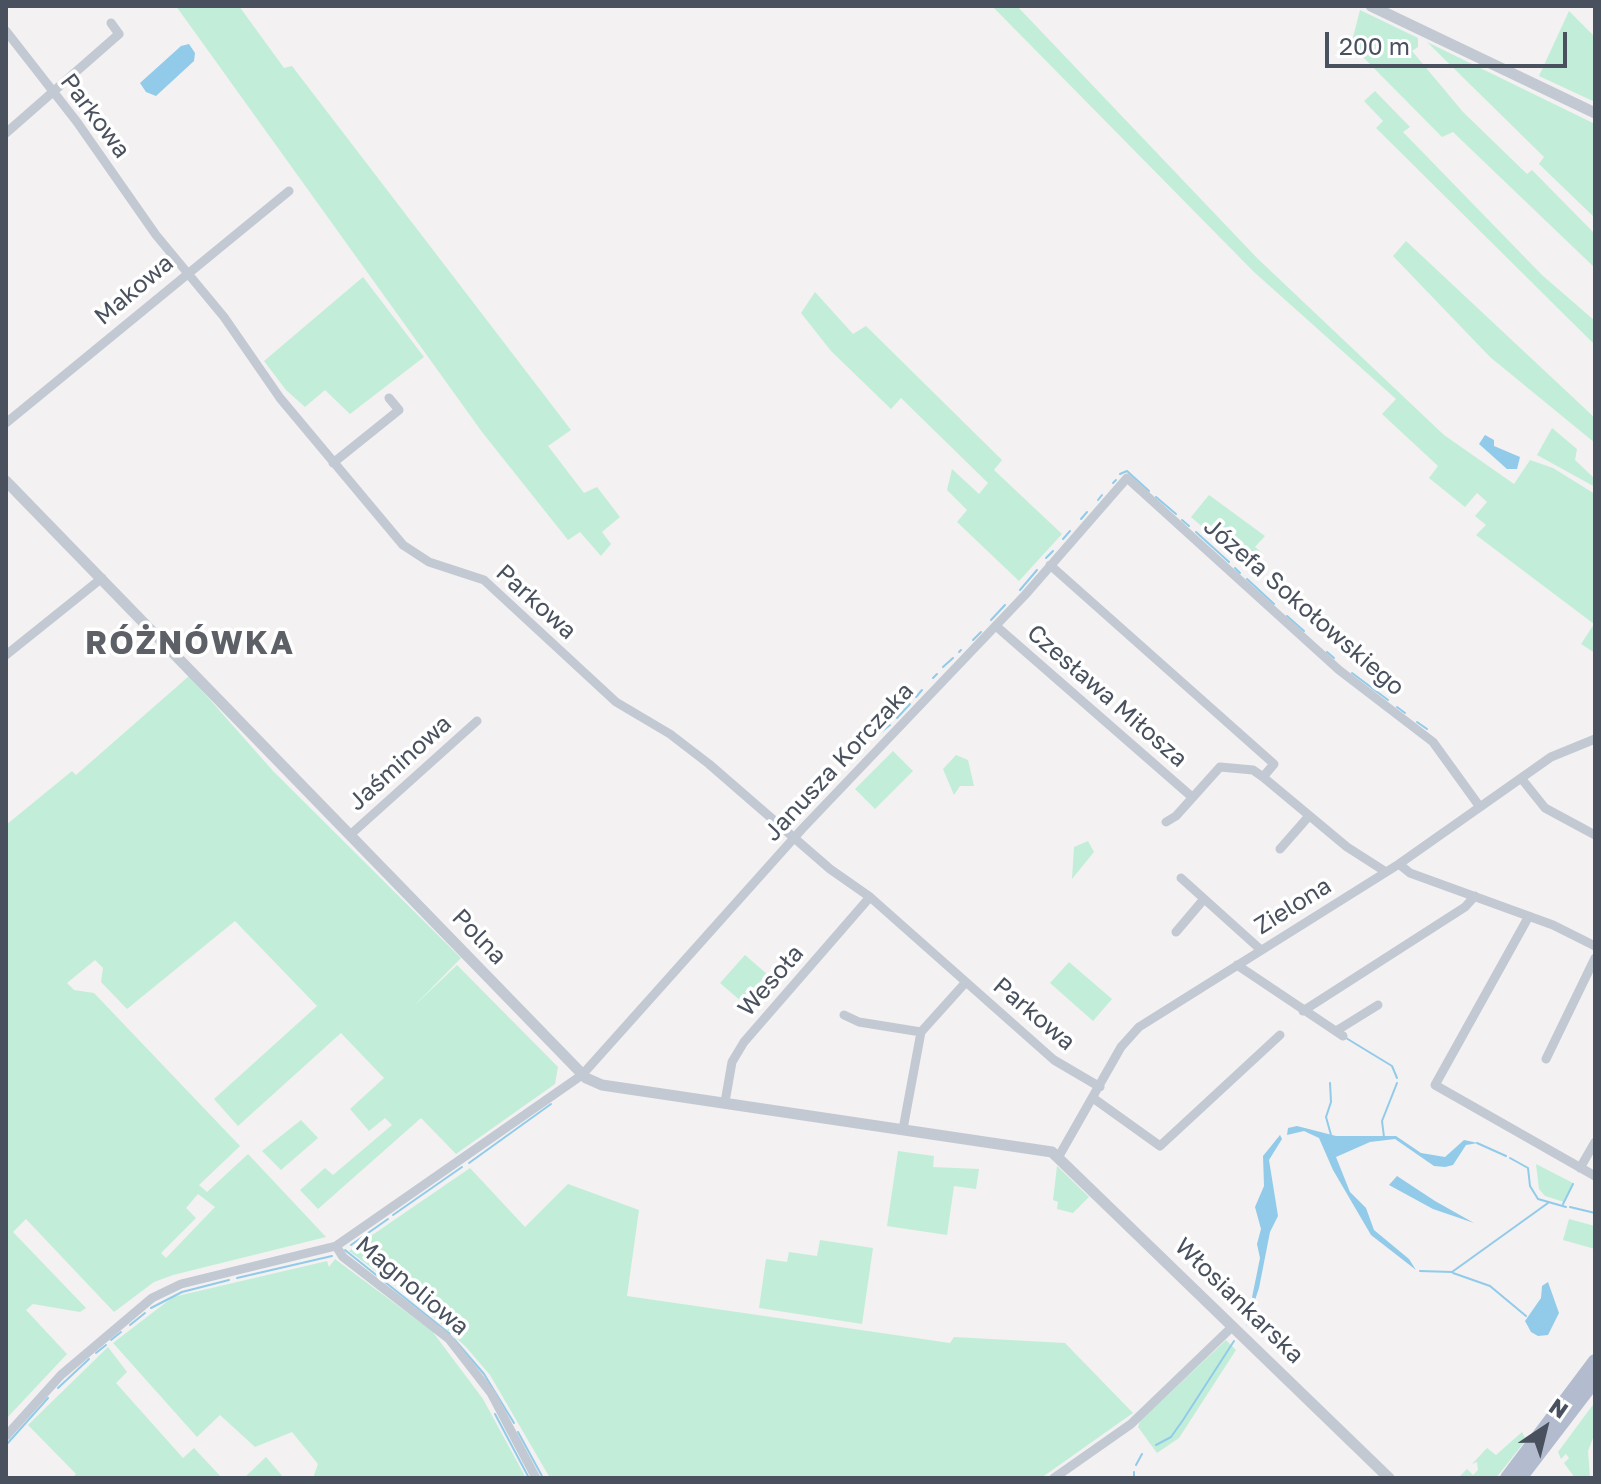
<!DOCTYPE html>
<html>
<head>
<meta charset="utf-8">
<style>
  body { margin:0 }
  #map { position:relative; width:1601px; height:1484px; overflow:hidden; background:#f3f1f1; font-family:"Golos Text",sans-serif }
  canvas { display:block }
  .frame { position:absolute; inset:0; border:8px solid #49515e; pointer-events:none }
  .north { position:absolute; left:1505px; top:1388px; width:80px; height:80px; -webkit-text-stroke:6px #fff; paint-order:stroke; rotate:35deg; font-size:22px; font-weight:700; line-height:32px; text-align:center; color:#49515e }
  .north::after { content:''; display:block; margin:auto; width:28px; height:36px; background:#49515e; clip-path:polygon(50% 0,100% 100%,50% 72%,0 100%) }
  .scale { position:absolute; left:1325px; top:32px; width:242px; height:36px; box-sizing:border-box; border:4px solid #49515e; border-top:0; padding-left:10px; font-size:24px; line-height:28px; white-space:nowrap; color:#49515e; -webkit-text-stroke:6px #fff; paint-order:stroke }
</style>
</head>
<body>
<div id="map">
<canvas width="1601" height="1484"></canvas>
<div class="frame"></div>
<div class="north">N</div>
<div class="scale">200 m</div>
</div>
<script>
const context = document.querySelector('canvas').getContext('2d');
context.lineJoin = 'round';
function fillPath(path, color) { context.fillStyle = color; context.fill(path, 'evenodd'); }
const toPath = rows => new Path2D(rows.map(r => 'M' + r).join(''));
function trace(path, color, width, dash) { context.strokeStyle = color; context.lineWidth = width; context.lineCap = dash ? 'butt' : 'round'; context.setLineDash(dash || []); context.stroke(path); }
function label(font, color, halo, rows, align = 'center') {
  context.font = font + ' "Golos Text",sans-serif'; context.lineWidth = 7; context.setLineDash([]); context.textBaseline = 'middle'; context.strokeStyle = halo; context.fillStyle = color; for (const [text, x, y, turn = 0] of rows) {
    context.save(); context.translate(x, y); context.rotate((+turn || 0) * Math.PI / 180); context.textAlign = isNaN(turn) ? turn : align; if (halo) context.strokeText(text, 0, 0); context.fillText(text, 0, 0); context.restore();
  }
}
const green = toPath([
  [176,6,239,6,284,68,292,66,571,430,548,446,584,493,597,487,620,517,602,532,611,544,601,556,580,532,568,540,482,432],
  [992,6,1017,6,1257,258,1444,435,1514,484,1530,460,1553,468,1595,494,1595,653,1581,644,1594,624,1476,535,1486,525,1475,516,1487,502,1477,493,1465,507,1429,478,1438,466,1382,414,1396,399,1254,272],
  [1360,10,1418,38,1418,47,1412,51,1463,112,1527,174,1532,170,1595,234,1595,268,1453,132,1442,137,1351,45],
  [1569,11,1595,37,1595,102,1539,76],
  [1427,42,1595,124,1595,218,1539,164,1544,157],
  [1375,91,1410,127,1403,132,1542,275,1595,321,1595,345,1376,128,1383,121,1364,101],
  [1406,241,1595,418,1595,443,1490,357,1393,256],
  [363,277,424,357,350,414,325,390,305,407,286,390,264,361],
  [815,292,853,334,866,326,1002,460,994,470,1062,534,1019,581,957,522,967,510,947,490,952,469,979,494,988,483,901,398,891,409,831,351,801,313],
  [1552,428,1577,449,1575,460,1595,479,1595,487,1537,455],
  [1209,495,1265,536,1255,547,1262,553,1249,567,1191,517],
  [189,676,273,771,461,958,413,1007,457,965,558,1067,555,1084,456,1154,421,1118,318,1209,300,1190,325,1168,333,1175,392,1125,385,1118,369,1131,350,1109,384,1078,341,1033,238,1126,214,1099,317,1006,235,921,127,1009,101,982,103,968,95,960,67,983,74,990,94,993,240,1146,199,1185,207,1192,248,1154,326,1237,173,1275,154,1282,114,1312,26,1219,13,1232,86,1308,80,1312,33,1304,26,1310,67,1354,6,1419,6,825,72,771,76,775],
  [198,1194,215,1207,166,1258,161,1253,196,1218,186,1208],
  [893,751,913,771,875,809,855,789],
  [956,755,968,760,974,786,960,786,954,795,943,769],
  [1088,841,1094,852,1072,879,1074,847],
  [745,955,767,974,742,1002,720,983],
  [1069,962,1112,999,1093,1021,1050,983],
  [301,1120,318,1138,281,1170,262,1151],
  [898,1151,934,1156,933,1167,979,1169,976,1189,954,1186,947,1235,887,1226],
  [1536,1164,1573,1183,1564,1202,1545,1196,1539,1189],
  [1057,1166,1089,1197,1073,1213,1057,1209,1058,1202,1053,1200],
  [470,1168,525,1227,568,1184,639,1210,627,1296,950,1343,954,1337,1065,1343,1133,1413,1041,1478,550,1478,490,1375,466,1347,415,1300,349,1251],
  [1569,1219,1595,1226,1595,1249,1563,1240],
  [820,1240,873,1248,862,1324,759,1308,766,1259,787,1262,789,1252,817,1256],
  [335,1259,432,1331,483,1399,526,1478,313,1478,318,1464,292,1432,255,1447,220,1415,197,1437,113,1343,173,1297,327,1261,329,1267],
  [1226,1340,1236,1350,1179,1438,1157,1453,1138,1427,1140,1421],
  [108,1347,127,1372,116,1383,183,1458,194,1448,222,1478,72,1478,76,1474,28,1425],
  [1595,1402,1595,1433,1588,1451,1590,1478,1575,1478,1564,1463,1569,1458,1566,1454,1561,1459,1558,1452],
  [1522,1432,1526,1440,1496,1478,1458,1478,1467,1469,1473,1475,1478,1470,1477,1462,1472,1464,1487,1448,1496,1455],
  [266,1457,284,1478,244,1478]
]);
const water = toPath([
  [189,44,195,53,194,61,156,96,146,92,140,83,181,46],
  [1485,435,1494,440,1494,446,1520,457,1517,469,1507,469,1479,444],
  [1297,1126,1336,1136,1396,1136,1421,1153,1445,1157,1464,1140,1478,1143,1466,1145,1453,1165,1445,1167,1434,1166,1395,1139,1370,1142,1336,1157,1350,1192,1366,1208,1374,1230,1409,1259,1416,1270,1371,1235,1333,1170,1319,1138,1304,1131,1287,1135,1288,1128],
  [1280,1135,1282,1139,1269,1160,1278,1216,1270,1232,1259,1288,1246,1327,1260,1258,1257,1244,1261,1229,1255,1207,1264,1186,1263,1156],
  [1397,1176,1435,1201,1474,1223,1433,1209,1389,1185],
  [1548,1282,1559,1313,1548,1335,1538,1336,1531,1332,1525,1321,1541,1298,1542,1286]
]);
const stream = toPath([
  [1120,474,1127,471,1149,491],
  [1113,483,1116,480],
  [1156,497,1176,514],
  [1098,500,1102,495],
  [1081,519,1087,512],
  [1182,520,1189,526],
  [1196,532,1229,562],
  [1063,539,1070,531],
  [1046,558,1053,551],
  [1235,568,1240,573],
  [1247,579,1274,604],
  [1020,590,1037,570],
  [1287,616,1304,631],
  [991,620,1005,605],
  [973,640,981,632],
  [959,652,961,650],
  [1327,652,1334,658],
  [943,667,953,658],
  [1352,673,1388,700],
  [933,678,937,674],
  [916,697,922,690],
  [1397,707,1405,713],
  [897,718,910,704],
  [1417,722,1427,729],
  [881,732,890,725],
  [1346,1038,1392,1066,1397,1078],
  [1330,1083,1331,1102,1326,1117,1331,1135],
  [1384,1137,1382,1121,1397,1083],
  [1477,1143,1506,1156],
  [1510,1158,1528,1168,1530,1186,1538,1199,1566,1207],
  [469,1163,551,1104],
  [1563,1204,1573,1184],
  [1570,1207,1595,1213],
  [393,1215,462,1167],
  [351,1245,388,1219],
  [345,1250,450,1334],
  [1420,1271,1452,1272,1548,1203],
  [1453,1273,1490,1286,1526,1316],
  [237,1278,332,1256],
  [151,1308,182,1292,229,1280],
  [130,1325,145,1313],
  [454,1339,484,1374,514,1423],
  [111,1340,121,1332],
  [96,1353,106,1345],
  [58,1388,89,1359],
  [495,1414,529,1478],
  [518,1432,543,1478],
  [6,1445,48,1398],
  [1156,1445,1171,1437,1183,1420,1234,1341],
  [1136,1465,1142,1454],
  [1134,1472,1134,1478]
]);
const minor = toPath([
  [6,31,77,122,156,235,224,317,280,398,403,545,429,562,484,580,616,702,670,734,709,764,830,869,870,897,1054,1060,1100,1087],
  [6,133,119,34,111,23],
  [6,423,289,191],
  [333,463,399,410,389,398],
  [1050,565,1274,764,1263,777,1347,847,1386,872],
  [996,626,1192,797],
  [6,655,102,578],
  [1521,778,1545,808,1595,835],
  [1166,822,1176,816,1220,767,1253,770,1263,777],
  [350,835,477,721],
  [1280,849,1309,816],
  [1399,864,1410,873,1553,925,1595,946],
  [1181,878,1261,950],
  [1529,916,1435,1085,1595,1176],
  [1176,932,1204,899],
  [1237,965,1343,1036],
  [1303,1011,1465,907,1475,896],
  [844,1015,859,1022,921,1032],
  [1336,1031,1378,1005],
  [921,1032,966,982],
  [1546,1059,1595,958],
  [1093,1098,1160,1146,1280,1035],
  [725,1102,732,1062,744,1042,870,897],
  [903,1129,921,1032],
  [1059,1156,1121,1047,1139,1027,1399,864,1551,757,1595,739],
  [1580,1168,1595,1142],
  [336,1246,343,1257,449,1339,491,1393,536,1478],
  [6,1436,61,1375,152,1298,181,1284,336,1246,582,1075,802,829,1025,595,1127,478,1339,670,1433,742,1480,807],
  [1054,1478,1131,1424,1233,1326]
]);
const tertiary = toPath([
  [1371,6,1595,113],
  [6,481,586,1078,602,1085,1052,1152,1389,1478]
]);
const primary = toPath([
  [1507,1478,1595,1361],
  [1520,1478,1595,1380]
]);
const streetNames = [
  ["Parkowa",95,116,53],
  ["Makowa",134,290,-40],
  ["Parkowa",536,602,42],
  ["Józefa Sokołowskiego",1304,607,41],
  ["Czesława Miłosza",1107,696,41],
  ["Janusza Korczaka",839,762,-47],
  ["Jaśminowa",400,763,-42],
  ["Zielona",1293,906,-32],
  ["Polna",479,937,46],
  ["Wesoła",771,981,-49],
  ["Parkowa",1034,1014,40],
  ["Magnoliowa",412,1286,40],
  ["Włosiankarska",1239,1301,44]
];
const districtNames = [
  ["RÓŻNÓWKA",190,644]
];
fillPath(green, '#c2eed9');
fillPath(water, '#91cbe9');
trace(stream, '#91cbe9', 2);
trace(minor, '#c2c9d2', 9);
trace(tertiary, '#c2c9d2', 11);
trace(primary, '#b2bcce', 14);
label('24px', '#49515e', '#fff', streetNames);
context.letterSpacing = '2px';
label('bold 32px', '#5d6066', '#fff', districtNames);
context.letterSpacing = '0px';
</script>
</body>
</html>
